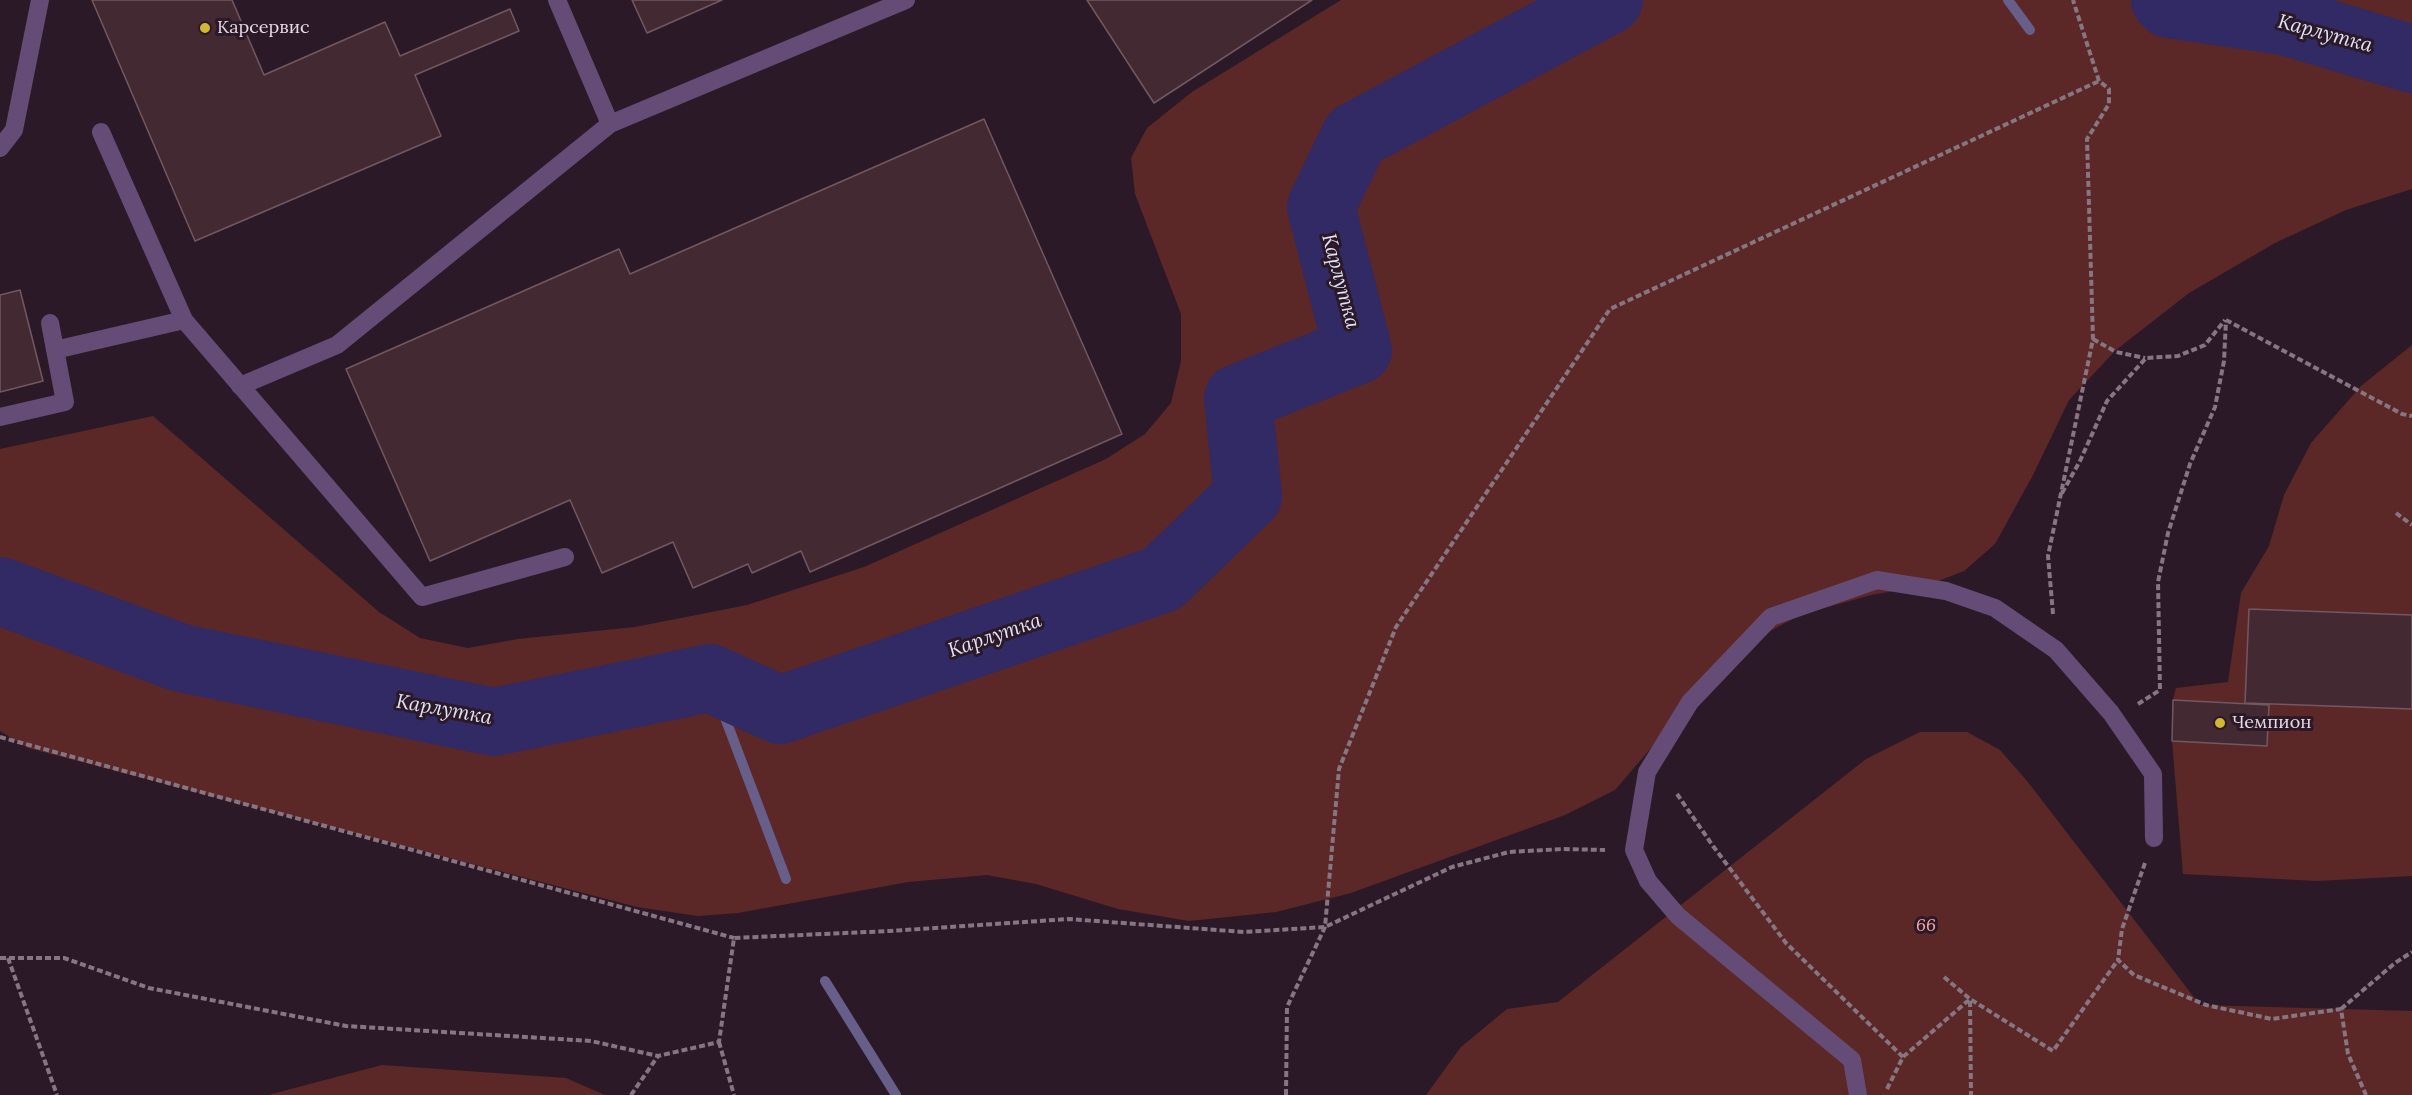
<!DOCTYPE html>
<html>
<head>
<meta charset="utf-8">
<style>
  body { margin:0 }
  canvas { display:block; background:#2b1928 }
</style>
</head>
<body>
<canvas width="2412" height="1095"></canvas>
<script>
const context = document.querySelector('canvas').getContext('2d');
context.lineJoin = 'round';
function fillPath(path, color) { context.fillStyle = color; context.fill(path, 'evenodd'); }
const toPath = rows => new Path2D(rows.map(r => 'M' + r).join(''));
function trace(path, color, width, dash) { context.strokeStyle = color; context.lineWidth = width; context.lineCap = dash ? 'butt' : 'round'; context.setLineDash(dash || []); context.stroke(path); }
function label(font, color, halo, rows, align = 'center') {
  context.font = font + ' Lora,serif'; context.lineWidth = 6; context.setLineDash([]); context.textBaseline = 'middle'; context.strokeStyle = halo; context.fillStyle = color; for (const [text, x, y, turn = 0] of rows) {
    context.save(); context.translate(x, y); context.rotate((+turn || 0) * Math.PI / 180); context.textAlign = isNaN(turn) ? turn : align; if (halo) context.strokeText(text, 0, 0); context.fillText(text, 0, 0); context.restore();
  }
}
const green = toPath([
  [1341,0,2412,0,2412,189,2346,210,2275,243,2189,293,2116,350,2069,400,2033,475,1995,544,1964,571,1928,585,1871,595,1800,615,1735,650,1615,790,1565,815,1351,893,1276,912,1189,921,1118,909,1036,884,987,875,908,882,738,913,698,916,637,907,28,748,0,731,0,449,153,416,379,612,420,638,468,648,518,639,635,627,747,605,864,567,1106,459,1145,434,1171,403,1181,361,1181,314,1135,194,1131,158,1147,128,1192,92],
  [2412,345,2412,876,2317,881,2183,874,2172,741,2173,700,2176,688,2228,682,2241,593,2269,546,2284,495,2311,443,2361,386],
  [1920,732,1967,732,2000,750,2027,781,2200,1005,2412,1011,2412,1095,1426,1095,1461,1047,1507,1009,1558,1002,1866,759],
  [382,1065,566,1078,605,1095,268,1095]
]);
const stream = toPath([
  [2008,0,2030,30],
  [710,678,786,879],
  [825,981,896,1095]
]);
const river = toPath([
  [2165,0,2169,4,2284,21,2412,59],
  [0,591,181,658,494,722,710,678,780,710,1162,579,1248,496,1238,398,1358,350,1321,207,1355,136,1609,0]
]);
const building = toPath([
  [92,0,232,0,264,75,385,22,400,56,510,9,519,31,415,75,441,136,195,241,92,0],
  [632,0,722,0,647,33,632,0],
  [1087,0,1312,0,1154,103,1087,0],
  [984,119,1122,434,810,572,801,551,752,573,748,564,693,588,673,542,602,573,570,500,430,561,346,369,619,249,630,274,984,119],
  [20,290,43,381,0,392,0,295,20,290],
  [2249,609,2412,615,2412,709,2245,703,2249,609],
  [2173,700,2269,705,2267,746,2172,741,2173,700]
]);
const path = toPath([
  [2226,320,2402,414,2412,416],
  [2093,339,2116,352,2145,358],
  [2062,493,2080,461,2107,401,2146,358,2178,356,2205,345,2225,320],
  [2396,513,2412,525],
  [2053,614,2048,556,2093,339,2087,139,2109,104,2109,89,2099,81,2073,0],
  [2138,704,2160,690,2158,582,2168,533,2190,464,2215,407,2224,361,2226,320],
  [0,737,734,938],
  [1677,794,1713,846,1786,943,1903,1057],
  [2145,863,2122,929,2118,960,2134,975,2206,1005,2272,1019,2341,1009,2348,1054,2366,1095],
  [0,958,64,958,149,988,346,1026,591,1041,658,1056,719,1042,734,938,890,931,1069,919,1244,932,1325,927,1452,867,1509,852,1563,849,1605,850],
  [8,958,57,1095],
  [1944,977,1970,999,1971,1095],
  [2341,1009,2395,963,2412,952],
  [719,1042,734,1095],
  [1887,1089,1903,1057,1970,999,2053,1051,2118,960],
  [631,1095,658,1056],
  [1286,1095,1287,1007,1325,927,1339,769,1396,627,1610,309,2099,81]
]);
const minor = toPath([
  [557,0,610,124],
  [101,132,184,320,422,597,565,557],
  [0,148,14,130,40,0],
  [55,350,184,320],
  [240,386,337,345,610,124,906,0],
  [0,417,65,402,50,323],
  [1858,1095,1852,1060,1678,916,1648,881,1634,850,1647,772,1690,702,1771,617,1877,580,1946,591,1995,608,2056,650,2111,713,2153,774,2154,838]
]);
const markers = [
  [205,28,6,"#d4b635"],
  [2220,723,6,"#d4b635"]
];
const poiNames = [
  ["Карсервис",217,28],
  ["Чемпион",2232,723]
];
const parkNames = [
  ["66",1926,926]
];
const waterNames = [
  ["Карлутка",2325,34,15],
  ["Карлутка",1340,281,75],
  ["Карлутка",995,636,-19],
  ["Карлутка",444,710,10]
];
fillPath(green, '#5c2727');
trace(stream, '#675e8a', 10);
trace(river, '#312a64', 68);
fillPath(building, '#432a32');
trace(building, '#735861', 1.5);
trace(path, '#857682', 4, [6, 3]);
trace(minor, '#644c76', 18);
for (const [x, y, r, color] of markers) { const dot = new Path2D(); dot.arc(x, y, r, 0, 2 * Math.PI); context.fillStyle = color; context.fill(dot); trace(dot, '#2b1928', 2); }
label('18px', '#e6d9e3', '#2b1928', poiNames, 'left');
label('italic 18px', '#fba5a2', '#2b1928', parkNames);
label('italic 20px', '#e1e2f5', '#2b1928', waterNames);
</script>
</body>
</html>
